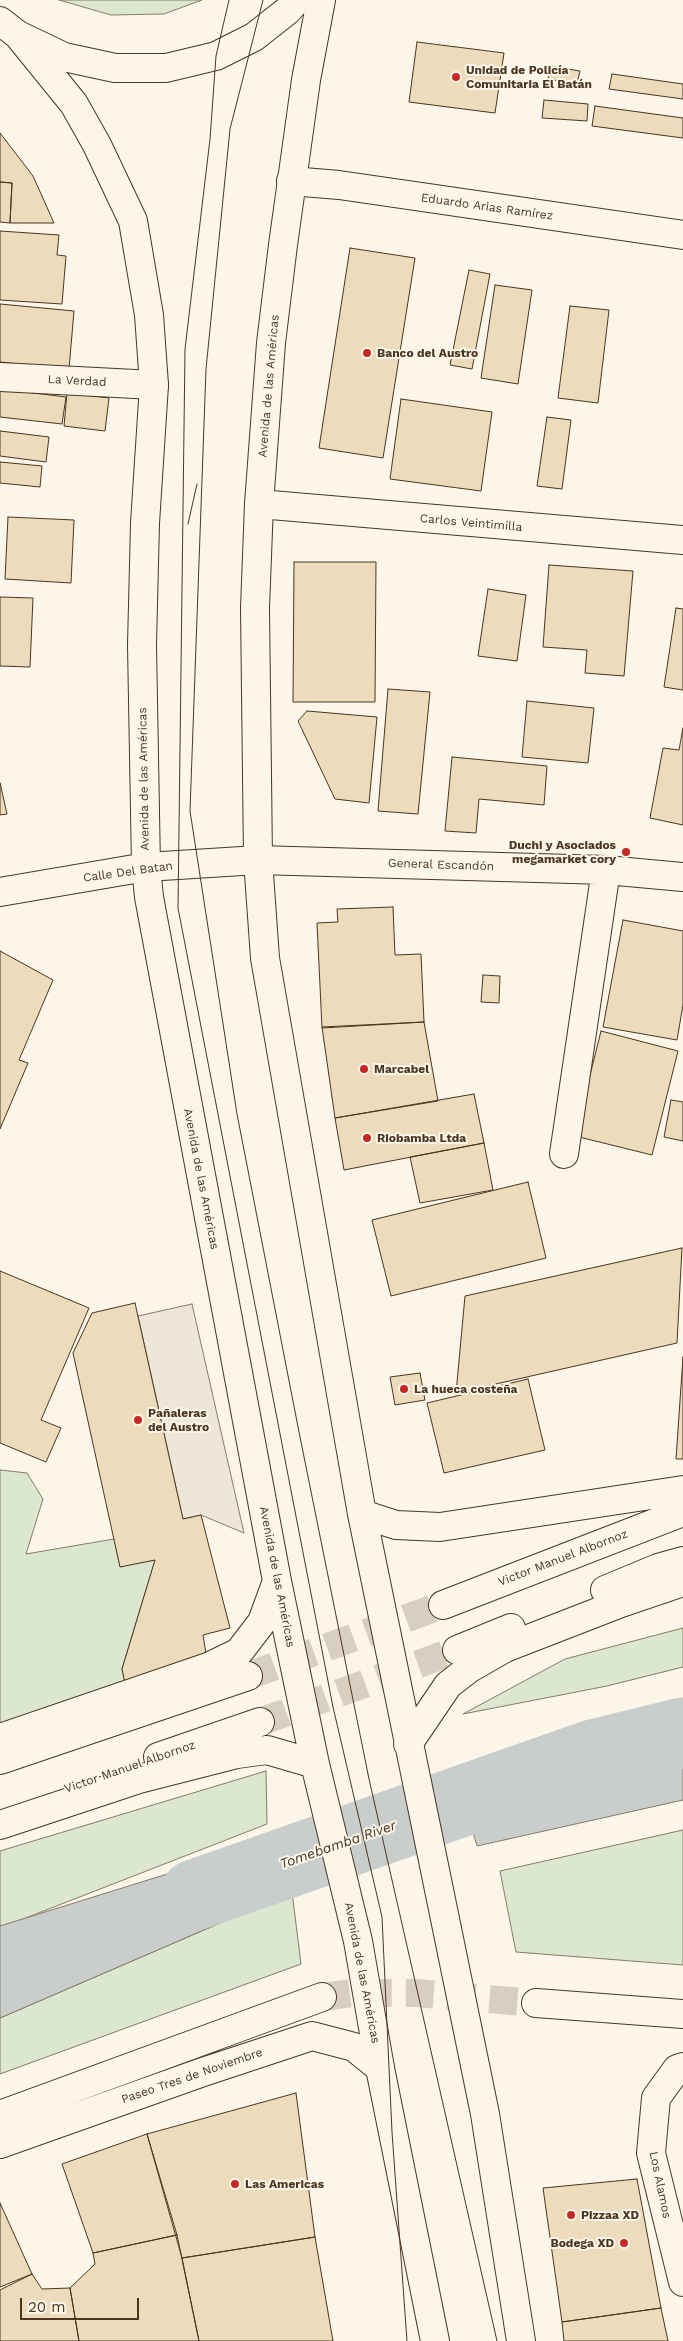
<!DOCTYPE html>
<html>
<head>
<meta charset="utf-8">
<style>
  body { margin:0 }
  #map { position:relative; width:683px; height:2341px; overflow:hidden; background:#fbf6e9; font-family:"Work Sans",sans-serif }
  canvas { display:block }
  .scale { position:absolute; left:20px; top:2298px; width:119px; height:22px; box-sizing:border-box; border:2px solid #4a3520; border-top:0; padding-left:6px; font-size:15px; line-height:18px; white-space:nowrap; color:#4a3520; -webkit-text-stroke:4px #fbf6e9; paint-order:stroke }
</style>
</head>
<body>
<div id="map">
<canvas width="683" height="2341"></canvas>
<div class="scale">20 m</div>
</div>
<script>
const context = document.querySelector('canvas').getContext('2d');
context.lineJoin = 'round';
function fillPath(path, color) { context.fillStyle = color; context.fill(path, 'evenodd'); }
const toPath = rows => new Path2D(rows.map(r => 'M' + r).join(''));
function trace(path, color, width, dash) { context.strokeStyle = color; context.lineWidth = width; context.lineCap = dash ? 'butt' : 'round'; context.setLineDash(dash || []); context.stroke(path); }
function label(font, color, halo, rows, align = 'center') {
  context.font = font + ' "Work Sans",sans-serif'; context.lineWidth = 4; context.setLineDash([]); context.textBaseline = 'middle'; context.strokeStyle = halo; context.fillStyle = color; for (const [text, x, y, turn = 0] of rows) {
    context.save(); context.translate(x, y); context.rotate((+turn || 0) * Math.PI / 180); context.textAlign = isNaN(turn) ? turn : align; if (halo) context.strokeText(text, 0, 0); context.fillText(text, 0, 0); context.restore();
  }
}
const green = toPath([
  [59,0,202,0,164,14,111,15,59,0],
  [0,1470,27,1473,43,1499,26,1554,114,1539,120,1566,155,1560,122,1669,126,1688,0,1726,0,1470],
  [683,1628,683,1667,607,1686,463,1714,565,1659,683,1628],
  [266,1771,267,1824,0,1928,0,1851,266,1771],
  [683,1830,683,1965,516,1952,500,1871,683,1830],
  [292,1892,301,1964,0,2074,0,2018,292,1892]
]);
const parking = toPath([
  [192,1304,244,1533,201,1515,183,1519,138,1316,192,1304]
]);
const water = toPath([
  [683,1713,683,1800,477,1846,454,1769,683,1713],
  [283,1838,292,1892,0,2018,0,1926,283,1838]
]);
const river = toPath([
  [195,1895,593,1755,683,1733]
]);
const building = toPath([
  [417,42,504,53,495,113,409,102,417,42],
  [550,66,580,71,577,84,548,79,550,66],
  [612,74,683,84,683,99,609,89,612,74],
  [544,100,588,104,587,121,542,118,544,100],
  [595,106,683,118,683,138,592,126,595,106],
  [0,133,33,176,54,223,10,223,12,183,0,182,0,133],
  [0,182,12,183,10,223,0,222,0,182],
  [0,231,59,235,57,255,66,256,62,304,0,300,0,231],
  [350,248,415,258,383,458,319,448,350,248],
  [469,270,490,274,472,369,450,365,469,270],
  [495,285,532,290,518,384,481,378,495,285],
  [0,304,74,311,69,369,0,362,0,304],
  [570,306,609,310,598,403,558,398,570,306],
  [0,389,66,397,62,424,0,417,0,389],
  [67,393,109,398,105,431,64,426,67,393],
  [401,399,492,412,481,491,390,479,401,399],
  [547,417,571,420,562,489,537,486,547,417],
  [0,431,49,437,46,462,0,456,0,431],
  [0,462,42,466,40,487,0,483,0,462],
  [8,517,74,520,71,583,5,579,8,517],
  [294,562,376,562,375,702,293,702,294,562],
  [549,565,633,571,624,676,585,673,587,650,543,647,549,565],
  [488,589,526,595,517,661,478,656,488,589],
  [0,597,33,598,30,667,0,666,0,597],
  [676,608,683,609,683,690,664,687,676,608],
  [388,689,430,692,418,814,378,811,388,689],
  [527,701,594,708,588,763,522,757,527,701],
  [307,711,377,717,369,803,335,799,298,721,307,711],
  [683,728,683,825,650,818,663,748,679,750,683,728],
  [452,757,547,766,544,805,479,799,476,833,445,831,452,757],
  [0,783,7,814,0,815,0,783],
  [393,907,395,955,421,954,424,1022,322,1028,317,923,338,922,337,909,393,907],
  [623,920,683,931,683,1005,677,1040,603,1027,623,920],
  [0,951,53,980,19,1060,28,1063,0,1129,0,951],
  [483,975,500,976,499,1003,481,1002,483,975],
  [424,1022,438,1101,335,1118,322,1027,424,1022],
  [601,1031,678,1051,652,1155,575,1136,601,1031],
  [474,1094,484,1143,344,1170,335,1118,474,1094],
  [671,1100,683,1102,683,1141,664,1137,671,1100],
  [484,1143,493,1190,420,1203,410,1157,484,1143],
  [528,1182,546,1258,391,1296,372,1220,528,1182],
  [682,1248,677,1343,456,1393,465,1296,682,1248],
  [0,1271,89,1308,41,1420,61,1428,46,1462,0,1443,0,1271],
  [135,1303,183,1519,201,1515,230,1628,203,1635,207,1660,126,1688,122,1669,155,1560,120,1567,73,1353,92,1313,135,1303],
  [683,1357,683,1459,676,1459,683,1357],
  [420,1373,425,1400,395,1405,390,1377,420,1373],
  [528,1379,545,1450,444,1473,427,1403,528,1379],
  [296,2093,315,2237,182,2258,147,2134,296,2093],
  [147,2134,177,2235,93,2253,62,2164,147,2134],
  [637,2179,661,2308,562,2322,543,2188,637,2179],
  [0,2203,32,2274,0,2287,0,2203],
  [177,2235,199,2341,79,2341,70,2288,95,2264,93,2253,177,2235],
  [315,2237,333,2341,199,2341,182,2258,315,2237],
  [32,2274,42,2289,70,2288,79,2341,0,2341,0,2290,32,2274],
  [661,2308,668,2341,564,2341,562,2322,661,2308]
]);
const minorTunnel = toPath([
  [322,1997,352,1993,416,1993,536,2003]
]);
const majorTunnel = toPath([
  [248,1676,443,1605],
  [260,1722,457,1650]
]);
const minor = toPath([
  [291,181,339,185,683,235],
  [0,377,154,385],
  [259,504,683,540],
  [0,892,146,867,258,860,606,870,683,877],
  [564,1154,606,870],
  [536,2003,683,2014],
  [683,2067,677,2069,656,2098,651,2153,683,2282],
  [0,2115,322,1997],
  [0,2144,203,2072,312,2036,354,2047,380,2068]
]);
const major = toPath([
  [321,0,306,80,283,245,271,343,259,504,255,608,258,860,265,958,362,1514,485,2114,521,2341],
  [0,21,18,35,64,57,115,68,166,68,216,56,254,37,287,11,297,0],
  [18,35,74,104,97,145,133,221,149,315,154,385,145,523,142,645,146,867,149,897,277,1581,315,1764,358,1941,380,2068,435,2341],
  [362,1514,396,1525,440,1527,683,1490],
  [605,1590,658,1568,683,1561],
  [443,1605,683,1512],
  [457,1650,511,1628],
  [0,1738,208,1667,239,1652,262,1622,277,1581],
  [408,1744,448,1685,470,1668,505,1648,621,1603,683,1582],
  [158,1757,260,1722],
  [0,1760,248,1676],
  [0,1825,139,1779,237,1754,267,1750,315,1764]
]);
const tram = toPath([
  [229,0,216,56,210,139,185,349,178,908,333,1707,382,1917,392,2132,407,2341],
  [263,0,230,129,206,369,190,811,237,1114,299,1432,369,1779,497,2341],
  [188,524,197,484]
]);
const markers = [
  [456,77,5,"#c62828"],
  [367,353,5,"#c62828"],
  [626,852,5,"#c62828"],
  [364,1069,5,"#c62828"],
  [367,1138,5,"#c62828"],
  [404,1389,5,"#c62828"],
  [138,1420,5,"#c62828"],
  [235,2184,5,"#c62828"],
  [571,2215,5,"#c62828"],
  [624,2243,5,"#c62828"]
];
const poiNames = [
  ["Unidad de Policía",466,70],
  ["Comunitaria El Batán",466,84],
  ["Banco del Austro",377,353],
  ["Duchi y Asociados",616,845,"right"],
  ["megamarket cory",616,859,"right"],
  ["Marcabel",374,1069],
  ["Riobamba Ltda",377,1138],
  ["La hueca costeña",414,1389],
  ["Pañaleras",148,1413],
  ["del Austro",148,1427],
  ["Las Americas",245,2184],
  ["Pizzaa XD",581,2215],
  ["Bodega XD",614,2243,"right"]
];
const streetNames = [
  ["Eduardo Arias Ramírez",487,207,8],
  ["La Verdad",77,381,3],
  ["Avenida de las Américas",269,386,-85],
  ["Carlos Veintimilla",471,523,5],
  ["Avenida de las Américas",144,779,-91],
  ["General Escandón",441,865,2],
  ["Calle Del Batan",128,872,-8],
  ["Avenida de las Américas",201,1179,79],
  ["Victor Manuel Albornoz",563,1558,-21],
  ["Avenida de las Américas",277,1577,79],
  ["Victor Manuel Albornoz",130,1767,-19],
  ["Avenida de las Américas",362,1973,79],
  ["Paseo Tres de Noviembre",192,2076,-19],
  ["Los Alamos",660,2185,78]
];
const waterNames = [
  ["Tomebamba River",338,1845,-19]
];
fillPath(green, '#dce7d0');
trace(green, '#887966', 1);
fillPath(parking, '#ede7d9');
trace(parking, '#887966', 1);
fillPath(water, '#c9cecd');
trace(water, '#887966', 1);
trace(river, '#c9cecd', 71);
fillPath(building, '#ecdcbc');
trace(building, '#4a3520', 1);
trace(minorTunnel, '#d8cfc1', 28, [28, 14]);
trace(majorTunnel, '#d8cfc1', 28, [28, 14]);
trace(minor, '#4a3520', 30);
trace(major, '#4a3520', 30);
trace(minor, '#fbf6e9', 28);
trace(major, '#fbf6e9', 28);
trace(tram, '#4a3520', 1);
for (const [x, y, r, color] of markers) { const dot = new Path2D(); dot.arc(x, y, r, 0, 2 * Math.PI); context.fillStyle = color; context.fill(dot); trace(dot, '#fbf6e9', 2); }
label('bold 12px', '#4a3520', '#fbf6e9', poiNames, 'left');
label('12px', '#4a3520', '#fbf6e9', streetNames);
label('italic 14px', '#4a3520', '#fbf6e9', waterNames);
</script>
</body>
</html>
